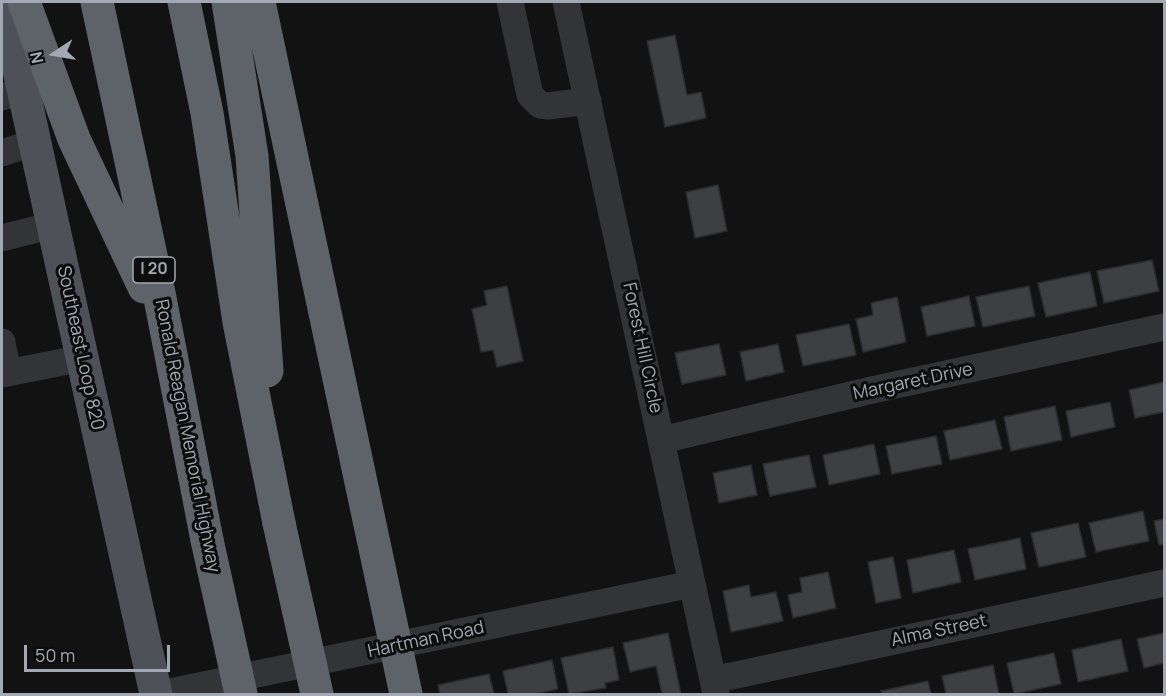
<!DOCTYPE html>
<html>
<head>
<meta charset="utf-8">
<style>
  body { margin:0 }
  #map { position:relative; width:1166px; height:696px; overflow:hidden; background:#121213; font-family:Manrope,sans-serif }
  canvas { display:block }
  .frame { position:absolute; inset:0; border:3px solid #a3a9b4; pointer-events:none }
  .north { position:absolute; left:24px; top:24px; width:60px; height:60px; -webkit-text-stroke:4px #0d0d0e; paint-order:stroke; rotate:258deg; font-size:16px; font-weight:700; line-height:24px; text-align:center; color:#a3a9b4 }
  .north::after { content:''; display:block; margin:auto; width:21px; height:27px; background:#a3a9b4; clip-path:polygon(50% 0,100% 100%,50% 72%,0 100%) }
  .scale { position:absolute; left:24px; top:645px; width:146px; height:27px; box-sizing:border-box; border:3px solid #a3a9b4; border-top:0; padding-left:8px; font-size:18px; line-height:21px; white-space:nowrap; color:#a3a9b4; -webkit-text-stroke:4px #0d0d0e; paint-order:stroke }
</style>
</head>
<body>
<div id="map">
<canvas width="1166" height="696"></canvas>
<div class="frame"></div>
<div class="north">N</div>
<div class="scale">50 m</div>
</div>
<script>
const context = document.querySelector('canvas').getContext('2d');
context.lineJoin = 'round';
function fillPath(path, color) { context.fillStyle = color; context.fill(path, 'evenodd'); }
const toPath = rows => new Path2D(rows.map(r => 'M' + r).join(''));
function trace(path, color, width, dash) { context.strokeStyle = color; context.lineWidth = width; context.lineCap = dash ? 'butt' : 'round'; context.setLineDash(dash || []); context.stroke(path); }
function label(font, color, halo, rows, align = 'center') {
  context.font = font + ' Manrope,sans-serif'; context.lineWidth = 6; context.setLineDash([]); context.textBaseline = 'middle'; context.strokeStyle = halo; context.fillStyle = color; for (const [text, x, y, turn = 0] of rows) {
    context.save(); context.translate(x, y); context.rotate((+turn || 0) * Math.PI / 180); context.textAlign = isNaN(turn) ? turn : align; if (halo) context.strokeText(text, 0, 0); context.fillText(text, 0, 0); context.restore();
  }
}
const building = toPath([
  [675,35,687,95,701,92,706,118,665,127,647,41,675,35],
  [718,185,727,231,695,238,686,192,718,185],
  [1152,260,1159,291,1104,303,1097,271,1152,260],
  [1090,272,1097,306,1046,317,1038,283,1090,272],
  [507,286,523,361,497,367,493,350,481,352,472,309,487,305,484,291,507,286],
  [1029,286,1035,316,983,327,976,297,1029,286],
  [969,296,975,326,927,336,921,307,969,296],
  [897,297,906,342,863,352,856,319,873,315,871,303,897,297],
  [849,324,856,355,803,366,796,335,849,324],
  [719,344,726,375,682,384,675,353,719,344],
  [778,344,784,372,746,381,740,352,778,344],
  [1164,382,1164,412,1135,418,1129,390,1164,382],
  [1110,402,1115,427,1071,437,1066,411,1110,402],
  [1055,406,1062,440,1011,451,1004,417,1055,406],
  [995,420,1002,449,950,460,944,431,995,420],
  [936,436,942,464,892,474,886,446,936,436],
  [874,444,880,474,829,485,823,455,874,444],
  [809,455,816,487,770,496,763,464,809,455],
  [751,465,757,495,719,503,713,473,751,465],
  [1143,511,1149,541,1096,552,1089,523,1143,511],
  [1164,519,1164,544,1159,545,1154,521,1164,519],
  [1078,523,1086,557,1039,567,1031,533,1078,523],
  [1020,538,1026,569,975,580,968,549,1020,538],
  [954,550,961,582,913,593,907,560,954,550],
  [893,557,901,598,876,603,868,562,893,557],
  [828,572,836,608,793,618,788,595,802,592,800,578,828,572],
  [749,585,751,597,776,592,783,621,731,632,723,591,749,585],
  [668,633,681,694,662,694,656,666,630,672,623,643,668,633],
  [1164,633,1164,663,1144,668,1137,639,1164,633],
  [1121,639,1128,671,1078,682,1072,650,1121,639],
  [613,647,619,680,605,683,606,688,569,694,561,658,613,647],
  [1054,653,1061,684,1014,694,1007,663,1054,653],
  [552,660,558,689,535,694,508,694,503,671,552,660],
  [993,665,999,694,946,694,942,676,993,665],
  [489,674,494,694,440,694,438,685,489,674],
  [928,681,931,694,882,694,881,691,928,681]
]);
const minor = toPath([
  [510,2,530,95,540,105,548,106,588,101],
  [566,2,716,694],
  [2,97,24,91],
  [2,153,35,142],
  [2,238,53,225],
  [2,342,8,373],
  [2,374,83,358],
  [662,440,872,390,1164,327],
  [713,680,1164,583],
  [160,694,692,584]
]);
const major = toPath([
  [4,2,156,694]
]);
const highway = toPath([
  [24,2,74,139,144,287],
  [97,2,159,293,207,540],
  [184,2,207,113,239,322,279,523],
  [228,2,252,156,267,371],
  [259,2,406,694]
]);
const highwayBridge = toPath([
  [279,523,317,694],
  [207,540,241,694]
]);
const shields = [
  [154,270,42]
];
const shieldNames = [
  ["I 20",154,270]
];
const streetNames = [
  ["Southeast Loop 820",80,348,78],
  ["Forest Hill Circle",642,348,78],
  ["Margaret Drive",913,382,-12],
  ["Ronald Reagan Memorial Highway",187,436,79],
  ["Alma Street",939,631,-12],
  ["Hartman Road",426,640,-12]
];
fillPath(building, '#3d3f43');
trace(building, '#2b2c2f', 1.5);
trace(minor, '#333438', 27);
trace(major, '#4e5157', 33);
trace(highway, '#5e6269', 33);
trace(highwayBridge, '#5e6269', 33);
for (const [x, y, w] of shields) { const box = new Path2D(); box.roundRect(x - w / 2, y - 13, w, 26, 4.5); context.fillStyle = '#0d0d0e'; context.fill(box); trace(box, '#a3a9b4', 1.5); }
label('bold 16px', '#a3a9b4', null, shieldNames);
label('18px', '#a3a9b4', '#0d0d0e', streetNames);
</script>
</body>
</html>
